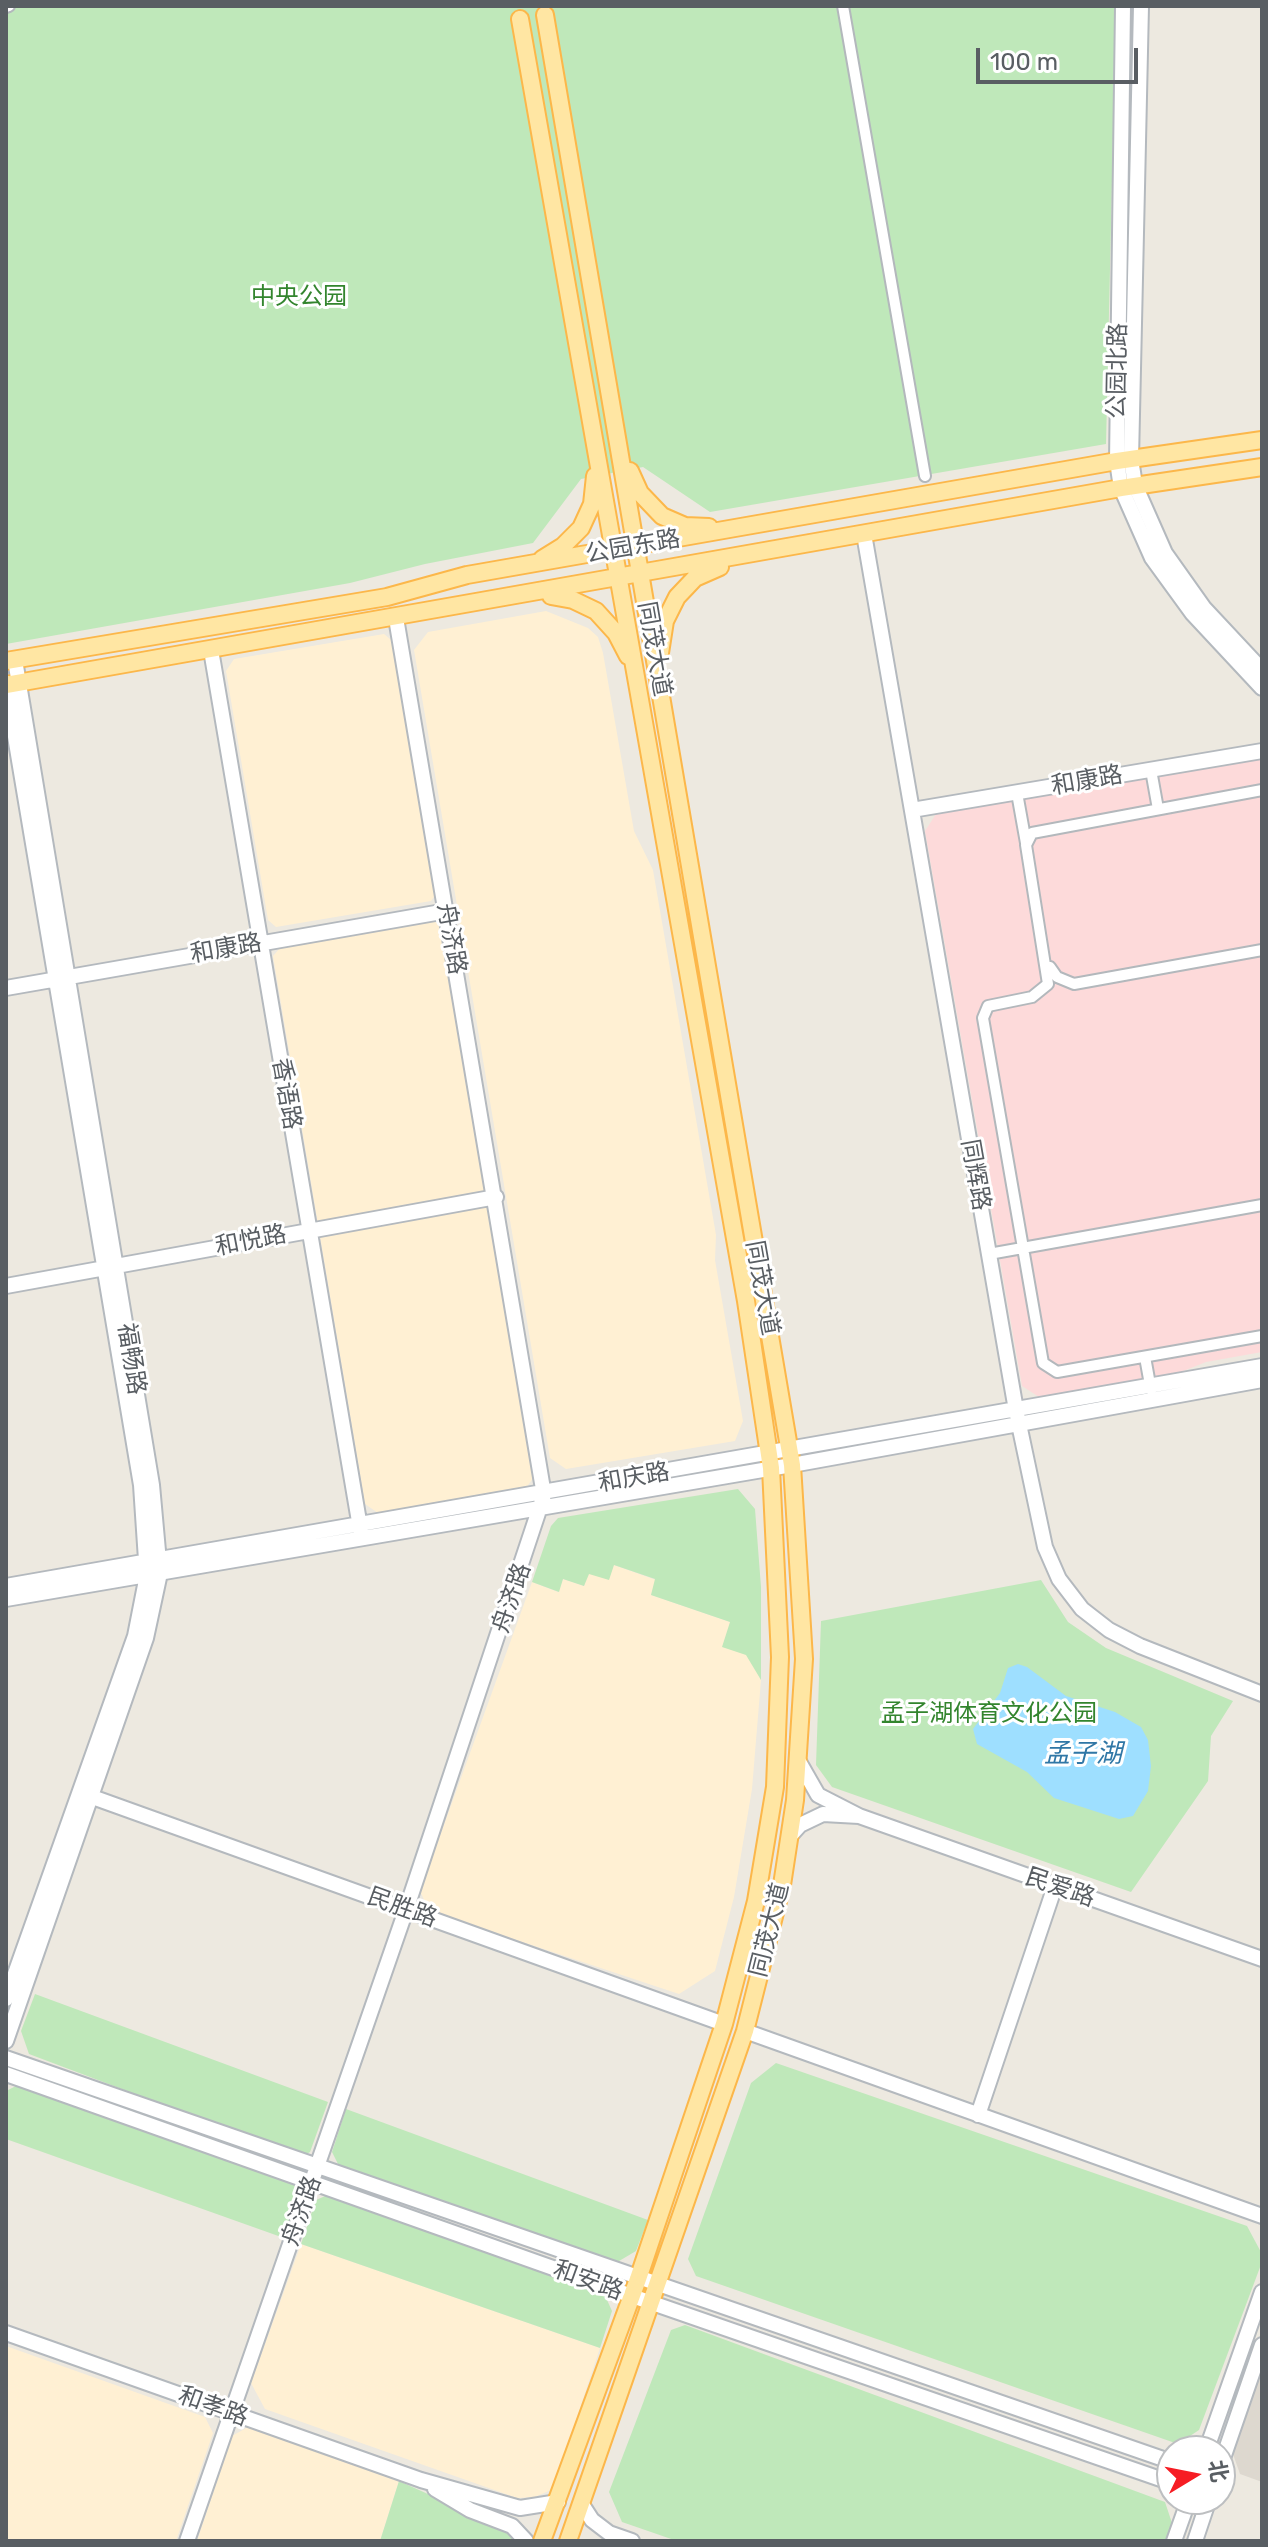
<!DOCTYPE html>
<html>
<head>
<meta charset="utf-8">
<style>
  body { margin:0 }
  #map { position:relative; width:1268px; height:2547px; overflow:hidden; background:#ede9e0; font-family:Rubik,"Noto Sans SC",sans-serif }
  canvas { display:block }
  .frame { position:absolute; inset:0; border:8px solid #595e63; pointer-events:none }
  .north { position:absolute; left:1156px; top:2435px; width:80px; height:80px; box-sizing:border-box; background:#fff; border:2px solid #bdbfc1; border-radius:50%; rotate:80deg; font-size:22px; font-weight:700; line-height:32px; text-align:center; color:#595e63 }
  .north::after { content:''; display:block; margin:auto; width:28px; height:36px; background:#f61d24; clip-path:polygon(50% 0,100% 100%,50% 72%,0 100%) }
  .scale { position:absolute; left:976px; top:48px; width:162px; height:36px; box-sizing:border-box; border:4px solid #595e63; border-top:0; padding-left:10px; font-size:24px; line-height:28px; white-space:nowrap; color:#595e63; -webkit-text-stroke:6px #fff; paint-order:stroke }
</style>
</head>
<body>
<div id="map">
<canvas width="1268" height="2547"></canvas>
<div class="frame"></div>
<div class="north">北</div>
<div class="scale">100 m</div>
</div>
<script>
const context = document.querySelector('canvas').getContext('2d');
context.lineJoin = 'round';
function fillPath(path, color) { context.fillStyle = color; context.fill(path, 'evenodd'); }
const toPath = rows => new Path2D(rows.map(r => 'M' + r).join(''));
function trace(path, color, width, dash) { context.strokeStyle = color; context.lineWidth = width; context.lineCap = dash ? 'butt' : 'round'; context.setLineDash(dash || []); context.stroke(path); }
function label(font, color, halo, rows, align = 'center') {
  context.font = font + ' Rubik,"Noto Sans SC",sans-serif'; context.lineWidth = 6; context.setLineDash([]); context.textBaseline = 'middle'; context.strokeStyle = halo; context.fillStyle = color; for (const [text, x, y, turn = 0] of rows) {
    context.save(); context.translate(x, y); context.rotate((+turn || 0) * Math.PI / 180); context.textAlign = isNaN(turn) ? turn : align; if (halo) context.strokeText(text, 0, 0); context.fillText(text, 0, 0); context.restore();
  }
}
const commercial = toPath([
  [546,611,588,628,598,637,603,653,634,831,653,870,716,1235,715,1260,743,1421,735,1441,566,1469,550,1458,414,650,428,632],
  [384,634,396,644,438,891,431,901,276,927,268,920,226,671,234,659],
  [434,921,444,929,536,1474,526,1488,378,1513,365,1504,273,956,280,948],
  [614,1565,656,1580,651,1595,730,1622,761,1680,752,1789,734,1897,715,1971,679,1994,429,1911,420,1891,532,1582,558,1592,563,1579,584,1586,588,1573],
  [301,2244,600,2348,553,2489,535,2497,517,2498,265,2409,251,2383],
  [6,2346,205,2417,213,2433,176,2541,6,2541],
  [248,2427,399,2481,380,2541,197,2541,232,2436]
]);
const education = toPath([
  [1262,2370,1262,2482,1240,2474,1233,2454]
]);
const medical = toPath([
  [1262,758,1262,1352,1206,1362,1173,1375,1039,1397,1022,1386,925,831,936,814]
]);
const green = toPath([
  [6,6,1116,6,1106,444,710,512,643,467,581,479,533,543,425,564,350,583,6,644],
  [738,1489,755,1509,761,1587,761,1680,746,1655,722,1647,730,1622,651,1595,655,1579,614,1565,609,1580,589,1574,584,1586,563,1579,559,1592,532,1582,551,1526,558,1518],
  [1041,1580,1068,1622,1106,1648,1233,1701,1211,1736,1208,1781,1131,1892,832,1787,816,1765,821,1621],
  [35,1994,328,2102,310,2152,302,2157,29,2054,21,2031],
  [776,2063,1247,2226,1262,2254,1262,2262,1199,2430,1178,2444,696,2276,688,2259,751,2083],
  [20,2084,293,2182,299,2195,284,2238,6,2139,6,2091],
  [346,2109,648,2220,636,2251,614,2264,340,2168,332,2152],
  [330,2194,603,2291,612,2311,600,2348,301,2244,316,2200],
  [685,2325,1165,2502,1172,2523,1165,2541,677,2541,622,2522,609,2492,671,2330],
  [399,2481,510,2531,519,2541,380,2541]
]);
const water = toPath([
  [1018,1664,1027,1667,1066,1696,1115,1712,1141,1727,1148,1740,1151,1766,1148,1791,1133,1816,1119,1819,1054,1798,1027,1772,977,1744,973,1729,1000,1693,1008,1668]
]);
const street = toPath([
  [843,6,925,476],
  [6,7,9,6],
  [1151,770,1158,809],
  [1262,790,1032,833,1026,845,1048,984,1032,997,988,1006,983,1018,1043,1363,1057,1372,1262,1336],
  [1017,793,1026,843],
  [1050,967,1057,977,1074,984,1262,950],
  [989,1254,1262,1205],
  [1145,1357,1151,1390]
]);
const secondary = toPath([
  [1123,6,1117,461,1121,488,1152,558,1192,613,1262,688],
  [1141,6,1131,459,1135,485,1165,553,1204,608,1262,670],
  [864,534,1016,1410,1045,1547,1059,1579,1082,1609,1109,1630,1140,1646,1262,1694],
  [211,650,361,1533],
  [6,683,141,1485,147,1575,135,1636,6,1999],
  [912,810,1262,751],
  [6,988,447,911],
  [6,1286,496,1197],
  [6,1586,1262,1366],
  [6,1599,792,1465,1262,1380],
  [84,1794,724,2024],
  [859,1816,1262,1959],
  [790,1836,800,1825,823,1814,859,1816,818,1795,798,1760],
  [745,2031,1262,2216],
  [6,2041,146,1638,160,1573,152,1485,15,660],
  [6,2058,1172,2462],
  [6,2074,632,2296,1172,2483],
  [978,2115,1055,1886],
  [6,2333,421,2480,520,2508,558,2502],
  [1206,2451,1262,2292],
  [1220,2467,1262,2345],
  [435,2489,470,2510,512,2526,526,2541],
  [581,2503,592,2520,609,2533,632,2541],
  [187,2541,406,1910,544,1495,396,618],
  [1174,2541,1189,2499],
  [1195,2541,1209,2499]
]);
const primary = toPath([
  [545,15,792,1465,804,1659,795,1800,782,1885,745,2031,568,2541],
  [520,19,746,1301,771,1468,780,1657,775,1787,756,1901,724,2024,638,2279,542,2541],
  [630,471,640,493,662,516,685,526,709,527],
  [542,559,563,546,581,528,592,504,595,476],
  [551,596,573,600,596,611,616,633,628,656],
  [660,653,665,621,677,597,695,578,720,567],
  [6,661,387,597,467,575,1117,461,1262,440],
  [6,685,1121,488,1262,467]
]);
const parkNames = [
  ["中央公园",299,297],
  ["孟子湖体育文化公园",989,1714]
];
const streetNames = [
  ["公园北路",1118,371,-89],
  ["公园东路",633,547,-10],
  ["同茂大道",654,649,80],
  ["和康路",1087,781,-10],
  ["舟济路",451,939,80],
  ["和康路",226,949,-10],
  ["香语路",286,1094,80],
  ["同辉路",975,1175,80],
  ["和悦路",251,1241,-11],
  ["同茂大道",762,1288,80],
  ["福畅路",131,1359,81],
  ["和庆路",634,1478,-10],
  ["舟济路",512,1598,-71],
  ["民爱路",1060,1888,19],
  ["民胜路",402,1908,20],
  ["同茂大道",770,1930,-76],
  ["舟济路",302,2211,-70],
  ["和安路",588,2281,20],
  ["和孝路",213,2407,20]
];
const waterNames = [
  ["孟子湖",1083,1754]
];
fillPath(commercial, '#fff0d3');
fillPath(education, '#ddd8cf');
fillPath(medical, '#fddada');
fillPath(green, '#bfe8ba');
fillPath(water, '#9edfff');
trace(street, '#b3b8bc', 14);
trace(secondary, '#b4b9be', 18);
trace(primary, '#fcb74a', 20);
trace(street, '#fff', 10);
trace(secondary, '#fff', 14);
trace(primary, '#ffe6a3', 16);
label('24px', '#33852e', '#fff', parkNames);
label('24px', '#595e63', '#fff', streetNames);
label('italic 26px', '#3077a6', '#fff', waterNames);
</script>
</body>
</html>
